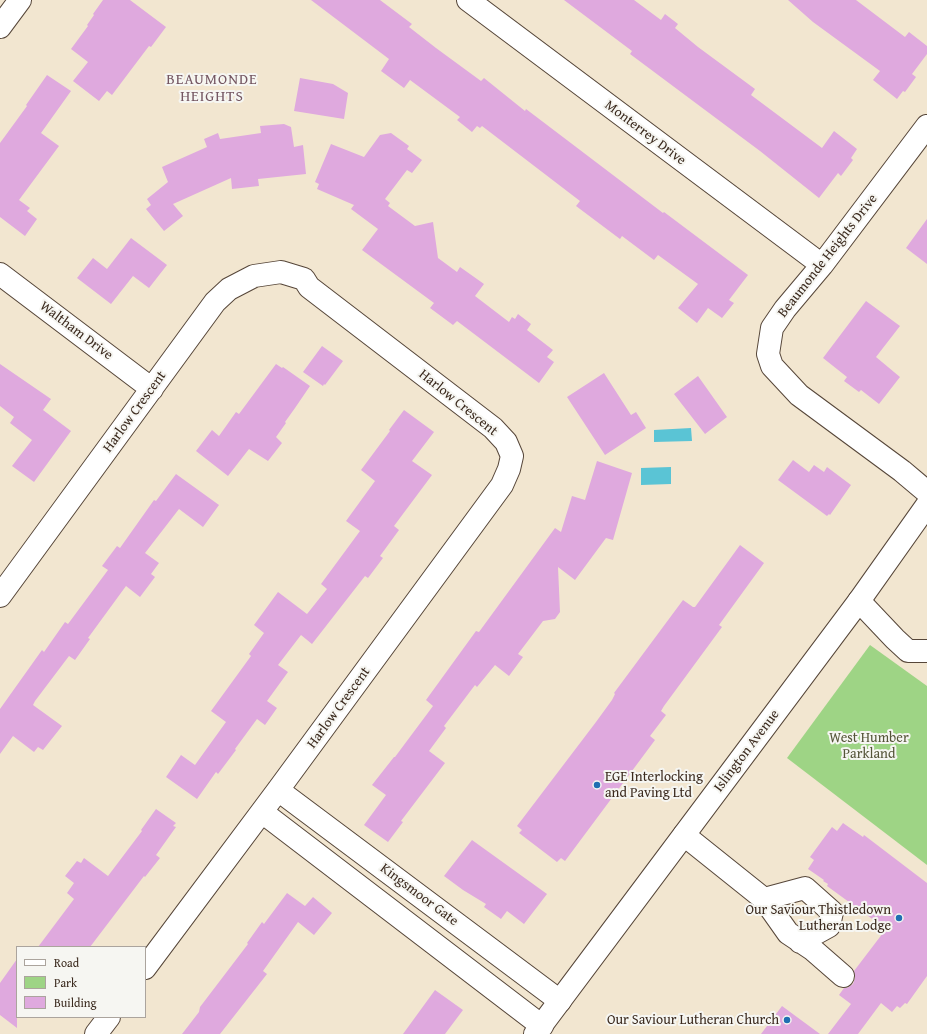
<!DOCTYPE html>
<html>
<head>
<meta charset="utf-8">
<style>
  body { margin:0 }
  #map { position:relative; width:927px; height:1034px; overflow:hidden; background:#f2e6d0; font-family:"Gentium Book Plus",serif }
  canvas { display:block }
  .legend { position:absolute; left:16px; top:946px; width:130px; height:72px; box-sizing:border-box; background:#f6f6f2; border:1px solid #aba49d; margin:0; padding:5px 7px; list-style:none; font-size:12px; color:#3b2a1e }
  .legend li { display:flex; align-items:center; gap:8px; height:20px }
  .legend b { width:20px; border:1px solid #aba49d }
</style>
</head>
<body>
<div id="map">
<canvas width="927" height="1034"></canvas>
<ul class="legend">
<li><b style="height:5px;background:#fff"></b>Road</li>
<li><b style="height:11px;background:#9ed485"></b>Park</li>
<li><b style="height:11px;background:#dfa9de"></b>Building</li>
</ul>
</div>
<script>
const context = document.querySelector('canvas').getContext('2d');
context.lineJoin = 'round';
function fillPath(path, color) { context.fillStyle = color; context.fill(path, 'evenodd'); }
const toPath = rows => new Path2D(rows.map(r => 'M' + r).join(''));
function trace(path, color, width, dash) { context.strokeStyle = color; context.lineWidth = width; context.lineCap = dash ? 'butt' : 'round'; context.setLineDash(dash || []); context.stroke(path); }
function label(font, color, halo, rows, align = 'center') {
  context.font = font + ' "Gentium Book Plus",serif'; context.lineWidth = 4; context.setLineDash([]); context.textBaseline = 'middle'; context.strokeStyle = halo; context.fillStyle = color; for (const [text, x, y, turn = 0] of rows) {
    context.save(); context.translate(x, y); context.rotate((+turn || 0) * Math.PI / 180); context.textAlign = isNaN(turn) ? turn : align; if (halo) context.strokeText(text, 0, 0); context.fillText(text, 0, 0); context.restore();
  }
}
const green = toPath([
  [870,645,927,686,927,865,787,758]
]);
const water = toPath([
  [691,428,692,441,654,442,654,430],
  [671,467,671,484,641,485,641,468]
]);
const building = toPath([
  [103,0,130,0,166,27,151,47,149,46,112,95,107,91,99,101,73,81,88,62,71,49,88,26,87,25,94,15,93,14],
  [311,0,380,0,412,24,409,27,436,48,481,81,484,78,525,111,526,109,663,213,664,212,748,275,729,300,734,303,722,318,708,308,697,323,678,308,698,284,658,255,654,260,622,236,620,239,576,206,580,201,482,126,480,128,477,126,472,132,457,120,460,117,410,80,404,88,381,71,389,59],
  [564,0,634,0,661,20,665,14,678,24,675,28,698,47,755,89,751,95,822,148,834,131,857,149,851,158,853,160,841,176,838,173,819,198,760,151,630,54,632,51],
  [788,0,856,0,905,37,909,32,927,46,927,54,912,74,916,77,905,92,903,91,897,99,873,80,880,71,813,22],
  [47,75,71,91,41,133,59,146,19,200,30,208,27,211,37,219,25,236,0,217,0,143,27,106,26,105],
  [300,78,333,84,348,93,344,119,294,111],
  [284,124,291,127,294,147,303,145,306,174,258,179,259,186,232,189,231,178,173,204,183,216,164,231,146,209,151,205,147,199,168,182,162,167,207,147,204,139,218,133,220,139,261,133,260,126],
  [391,133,409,146,407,149,422,160,412,173,407,170,385,199,390,203,388,206,415,226,433,222,438,258,457,272,460,267,484,284,475,296,509,322,512,317,515,319,518,314,531,324,527,330,553,350,547,357,554,362,539,383,457,321,453,325,430,308,434,303,362,250,378,229,351,209,354,205,317,189,319,184,315,182,331,144,364,157,380,135],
  [927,219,927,264,906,248],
  [131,238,167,265,149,288,133,276,111,304,77,278,93,258,107,269],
  [866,301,900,326,876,357,900,377,879,404,861,390,859,392,844,381,847,377,823,358],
  [322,346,343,361,325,385,324,384,323,386,303,372],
  [0,364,51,399,43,410,71,431,34,482,12,466,32,440,10,423,14,417,0,406],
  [276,364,282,368,283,367,310,386,295,408,285,422,286,423,276,437,282,443,268,461,249,449,228,476,196,451,212,430,219,436,236,412,239,414],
  [604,373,631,415,636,412,646,428,605,455,567,397],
  [698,376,727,417,705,434,674,394],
  [404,410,434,432,412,461,432,475,394,526,399,530,380,556,383,558,368,578,365,576,312,644,301,635,278,665,288,672,267,701,277,708,265,725,257,719,235,749,236,750,218,774,216,772,197,799,166,777,181,755,195,765,226,722,211,711,251,656,249,654,264,633,254,625,278,592,307,614,327,589,321,584,360,531,346,521,375,481,361,470,390,431,389,430],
  [793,460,809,472,814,465,824,472,827,467,851,485,830,515,829,514,827,516,778,480],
  [597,461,632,473,613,540,606,538,575,580,558,567,560,612,555,619,543,621,518,654,523,657,509,676,495,665,477,687,475,685,444,726,446,728,429,751,445,763,401,821,403,822,388,842,364,825,386,795,372,785,394,757,395,757,433,706,426,700,476,631,479,632,555,528,561,532,572,496,585,500],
  [176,474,219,505,203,527,179,509,145,553,159,563,151,574,155,577,140,597,126,586,88,638,90,639,75,660,69,656,35,701,33,705,62,726,43,750,38,747,34,752,13,736,0,754,0,709,42,650,44,652,65,622,68,624,108,570,102,566,117,546,120,548,154,500,156,501],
  [740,545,764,563,719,625,722,627,664,706,661,711,666,715,650,736,655,740,565,861,561,858,557,862,519,833,522,830,517,826,596,722,612,700,615,694,614,693,683,600,693,607,695,607],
  [156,809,176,823,173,826,176,827,156,855,160,858,145,877,144,876,90,947,38,947,74,899,67,893,74,883,65,876,77,861,81,863,84,858,108,876,142,831,141,830],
  [843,823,863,837,864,835,927,883,927,976,907,1004,905,1003,900,1008,897,1006,892,1012,881,1003,858,1034,828,1034,851,1004,839,995,844,988,847,988,853,984,855,978,854,971,886,929,827,886,828,884,823,881,824,880,808,869,814,860,810,857,832,827,837,831],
  [472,840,547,894,524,924,507,911,501,919,484,907,486,904,463,890,444,876],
  [287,893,305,906,313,897,332,913,314,935,298,922,263,971,267,974,220,1034,182,1034,199,1012,200,1007,248,944,247,943,262,922,264,924],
  [17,959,17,1028,0,1015,0,983],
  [435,990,463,1010,445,1034,403,1034],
  [782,1006,820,1034,761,1034]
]);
const minor = toPath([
  [468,0,822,265],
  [0,27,20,0],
  [927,126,822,265,785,309,772,328,768,354,772,366,799,395,902,471,927,492],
  [0,274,152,389],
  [0,596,215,302,229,289,254,276,281,272,304,279,309,287,493,428,506,442,512,456,509,469,502,485,278,790,145,968],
  [859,601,895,639,908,651,927,651],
  [278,790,560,1001],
  [262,812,542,1026],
  [684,835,764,899,788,933,812,949,843,976],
  [764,899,805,888,832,912,829,926,800,942],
  [96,1034,109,1017]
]);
const major = toPath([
  [535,1034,859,601,927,505]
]);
const markers = [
  [597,785,4,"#1f6fb2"],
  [899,918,4,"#1f6fb2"],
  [787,1020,4,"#1f6fb2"]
];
const streetNames = [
  ["Monterrey Drive",645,133,37],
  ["Beaumonde Heights Drive",828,256,-52],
  ["Waltham Drive",76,331,37],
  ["Harlow Crescent",458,403,39],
  ["Harlow Crescent",135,412,-54],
  ["Harlow Crescent",339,708,-54],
  ["Islington Avenue",747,751,-53],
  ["Kingsmoor Gate",419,895,37]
];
const parkNames = [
  ["West Humber",869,738],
  ["Parkland",869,754]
];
const poiNames = [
  ["EGE Interlocking",605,777,"left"],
  ["and Paving Ltd",605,793,"left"],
  ["Our Saviour Thistledown",891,910],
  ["Lutheran Lodge",891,926],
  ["Our Saviour Lutheran Church",779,1020]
];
const neighbourhoodNames = [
  ["BEAUMONDE",212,80],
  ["HEIGHTS",212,97]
];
fillPath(green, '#9ed485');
fillPath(water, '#5ac4d5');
fillPath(building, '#dfa9de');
trace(minor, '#564639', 24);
trace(major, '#564639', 24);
trace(minor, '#fff', 22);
trace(major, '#fff', 22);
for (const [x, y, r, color] of markers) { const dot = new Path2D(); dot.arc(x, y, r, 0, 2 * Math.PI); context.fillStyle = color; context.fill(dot); trace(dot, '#f6f6f2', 1.5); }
label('14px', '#3b2a1e', '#f6f6f2', streetNames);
label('14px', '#545438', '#f6f6f2', parkNames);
label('14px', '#3b2a1e', '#f6f6f2', poiNames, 'right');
context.letterSpacing = '1px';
label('15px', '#745661', '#f6f6f2', neighbourhoodNames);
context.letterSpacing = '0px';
</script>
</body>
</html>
